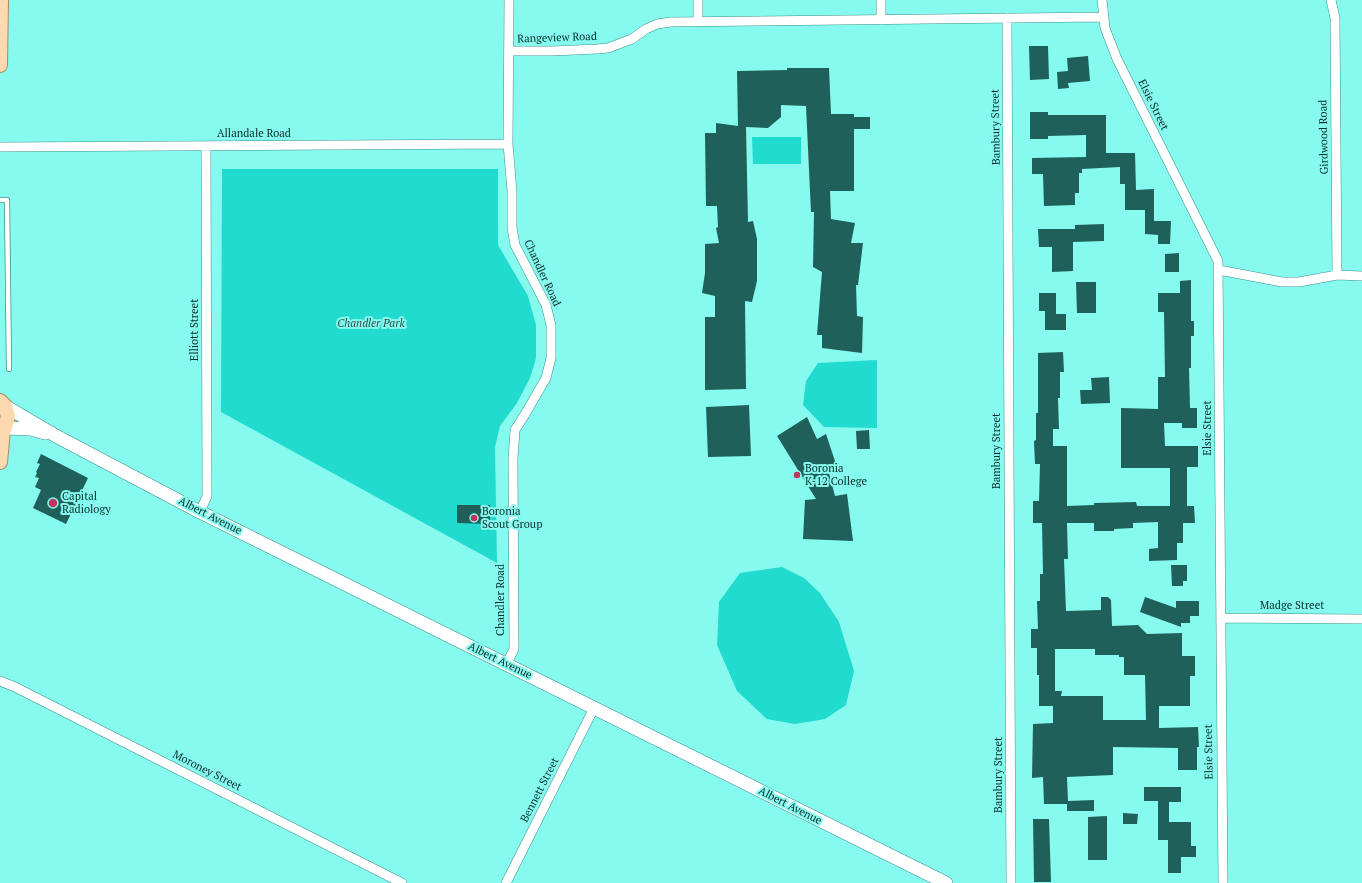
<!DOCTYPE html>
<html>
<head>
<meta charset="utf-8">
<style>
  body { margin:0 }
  canvas { display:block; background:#87faef }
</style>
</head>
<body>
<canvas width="1362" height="883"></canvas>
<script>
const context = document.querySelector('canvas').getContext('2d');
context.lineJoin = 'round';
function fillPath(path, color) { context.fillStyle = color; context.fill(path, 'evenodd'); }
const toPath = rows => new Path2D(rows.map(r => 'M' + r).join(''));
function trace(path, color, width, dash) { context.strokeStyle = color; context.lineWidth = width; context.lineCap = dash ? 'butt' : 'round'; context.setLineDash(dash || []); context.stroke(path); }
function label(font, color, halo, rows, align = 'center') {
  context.font = font + ' "PT Serif",serif'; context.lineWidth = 4; context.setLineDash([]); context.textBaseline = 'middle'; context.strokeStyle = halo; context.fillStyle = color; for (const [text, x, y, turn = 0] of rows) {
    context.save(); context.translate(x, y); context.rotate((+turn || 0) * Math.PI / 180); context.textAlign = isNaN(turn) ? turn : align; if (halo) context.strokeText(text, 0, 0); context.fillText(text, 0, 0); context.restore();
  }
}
const green = toPath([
  [752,137,801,137,801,164,753,164],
  [222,169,498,169,498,245,528,296,536,325,536,358,530,378,517,403,500,426,495,447,497,563,221,412],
  [877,360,877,428,824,427,803,405,806,381,818,363],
  [782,567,804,578,820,593,839,622,854,671,846,705,825,719,795,724,767,719,737,691,717,645,719,602,740,573]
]);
const building = toPath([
  [1029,46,1048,46,1049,79,1030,80],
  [1088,56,1090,81,1068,83,1069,88,1058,89,1057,72,1068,71,1067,58],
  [787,68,829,68,831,114,854,114,854,117,870,117,870,129,854,129,854,191,830,191,831,219,855,223,851,243,863,243,858,285,856,285,857,316,863,317,862,353,822,348,822,335,817,335,822,272,813,267,814,212,811,212,806,106,781,105,781,117,768,128,746,127,748,222,753,221,757,239,757,281,752,302,745,301,746,389,705,390,705,317,715,317,715,296,702,293,705,273,705,244,719,243,716,228,718,227,717,206,706,206,705,133,716,133,716,123,738,126,737,71,787,70],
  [1030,112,1048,112,1048,115,1106,115,1106,153,1135,153,1136,190,1154,189,1154,221,1171,221,1170,244,1158,244,1158,235,1145,234,1145,210,1125,210,1125,184,1120,184,1120,167,1082,169,1082,173,1079,173,1079,193,1075,193,1075,205,1044,206,1043,174,1032,174,1032,158,1086,157,1086,135,1048,136,1048,139,1030,139],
  [1104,224,1104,241,1073,242,1073,271,1052,272,1052,247,1039,247,1038,229,1075,229,1075,225],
  [1179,253,1179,272,1165,272,1165,254],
  [1191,280,1191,321,1194,321,1194,336,1191,336,1191,368,1189,368,1190,408,1197,408,1197,428,1182,428,1182,423,1164,423,1165,446,1198,446,1198,467,1187,467,1187,506,1194,506,1195,523,1183,523,1183,543,1177,543,1177,560,1149,561,1149,549,1158,548,1158,522,1133,523,1133,528,1114,529,1114,531,1094,531,1094,523,1067,523,1068,559,1064,559,1066,611,1101,610,1101,597,1108,597,1111,600,1112,626,1138,625,1147,634,1182,633,1182,656,1195,656,1195,676,1190,676,1190,706,1159,706,1159,728,1198,727,1199,747,1197,747,1197,770,1178,770,1178,748,1113,747,1113,775,1067,777,1068,801,1094,800,1094,811,1067,811,1067,804,1044,804,1043,777,1032,778,1033,724,1053,723,1053,706,1039,706,1039,675,1037,675,1037,648,1031,648,1031,629,1038,629,1037,601,1040,601,1040,574,1043,574,1042,523,1033,523,1033,501,1039,501,1040,464,1035,464,1034,441,1036,440,1036,413,1038,413,1038,353,1063,352,1064,372,1060,372,1060,398,1058,398,1059,429,1053,429,1053,446,1067,446,1067,506,1094,505,1094,503,1136,502,1137,506,1170,506,1170,468,1121,468,1121,408,1158,409,1158,377,1165,377,1164,312,1158,312,1158,293,1180,293,1180,281],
  [1055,649,1095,649,1095,655,1119,655,1119,657,1124,657,1124,675,1145,675,1146,720,1103,720,1103,696,1061,696,1062,691,1055,691],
  [1076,282,1096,282,1096,313,1077,313],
  [1039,293,1056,293,1056,314,1066,314,1066,330,1045,330,1045,311,1039,311],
  [1109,377,1110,403,1081,404,1080,390,1092,390,1091,378],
  [749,405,751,456,708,457,706,407],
  [807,417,817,439,826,434,838,470,829,473,835,496,847,494,853,541,803,539,805,500,816,499,777,436],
  [869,430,870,449,857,449,856,431],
  [41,454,88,478,66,524,33,508,41,490,35,487,39,478,35,477,37,473,36,472,40,464,37,463],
  [457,505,490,505,490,524,457,523],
  [1171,565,1187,565,1187,581,1183,581,1183,586,1172,586],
  [1145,597,1176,608,1176,601,1199,601,1199,616,1190,616,1190,623,1181,623,1181,627,1140,612],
  [1144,787,1181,787,1181,802,1169,802,1169,822,1191,822,1191,846,1196,846,1196,857,1181,857,1181,873,1168,873,1168,840,1158,840,1158,801,1144,801],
  [1123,813,1138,814,1137,824,1123,824],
  [1107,816,1107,860,1088,860,1088,817],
  [1033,819,1049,819,1051,882,1034,882]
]);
const lane = toPath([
  [0,200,7,200,9,369]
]);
const street = toPath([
  [698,0,698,21],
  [881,0,881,20],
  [1102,0,1105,28,1117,59,1218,261,1223,883],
  [1331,0,1335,18,1337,275],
  [1007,18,1011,883],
  [510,51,552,51,597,49,608,48,632,39,646,29,657,24,671,22,1103,17],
  [0,147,508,144],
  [1219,270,1282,282,1299,282,1337,275,1362,276],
  [200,512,207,496,206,146],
  [1221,618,1362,619],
  [506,665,514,649,513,459,515,430,524,416,546,378,551,358,551,325,546,305,515,245,512,228,512,191,508,144,509,0],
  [0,681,15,687,402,883],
  [506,883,594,708]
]);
const secondary = toPath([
  [5,406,56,436,200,512,946,883],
  [5,428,31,429,45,433]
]);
const primary = toPath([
  [0,65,1,0],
  [0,401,5,406,8,416,5,428,0,433],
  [0,462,3,431]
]);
const markers = [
  [797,475,4,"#c2345e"],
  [53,503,5,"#c2345e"],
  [474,518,4,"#c2345e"]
];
const streetNames = [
  ["Rangeview Road",557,38,-2],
  ["Elsie Street",1153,105,64],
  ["Bambury Street",996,127,-91],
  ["Allandale Road",254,134],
  ["Girdwood Road",1324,137,-91],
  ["Chandler Road",542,273,65],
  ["Elliott Street",195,330,-90],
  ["Elsie Street",1208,428,-90],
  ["Bambury Street",997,451,-90],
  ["Albert Avenue",210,516,27],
  ["Chandler Road",501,600,-90],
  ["Madge Street",1292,606],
  ["Albert Avenue",500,661,26],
  ["Elsie Street",1209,752,-91],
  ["Moroney Street",207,771,27],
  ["Bambury Street",999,775,-90],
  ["Bennett Street",540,790,-63],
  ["Albert Avenue",790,806,27]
];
const parkNames = [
  ["Chandler Park",371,324]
];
const poiNames = [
  ["Boronia",805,469],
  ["K-12 College",805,482],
  ["Capital",62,497],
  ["Radiology",62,510],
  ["Boronia",482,512],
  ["Scout Group",482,525]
];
fillPath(green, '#21dbcf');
fillPath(building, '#1f605b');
trace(lane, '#38928a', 6);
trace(street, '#38928a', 10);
trace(secondary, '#38928a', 14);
trace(primary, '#a68c60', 16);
trace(lane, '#fff', 4.5);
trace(street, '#fff', 9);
trace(secondary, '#fff', 13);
trace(primary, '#fdd9b1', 14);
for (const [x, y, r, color] of markers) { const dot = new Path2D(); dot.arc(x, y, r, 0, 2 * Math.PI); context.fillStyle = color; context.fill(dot); trace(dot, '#87faef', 1.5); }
label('11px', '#052d2a', '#87faef', streetNames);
label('italic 11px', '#2b4c49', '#87faef', parkNames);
label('11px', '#052d2a', '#87faef', poiNames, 'left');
</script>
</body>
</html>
